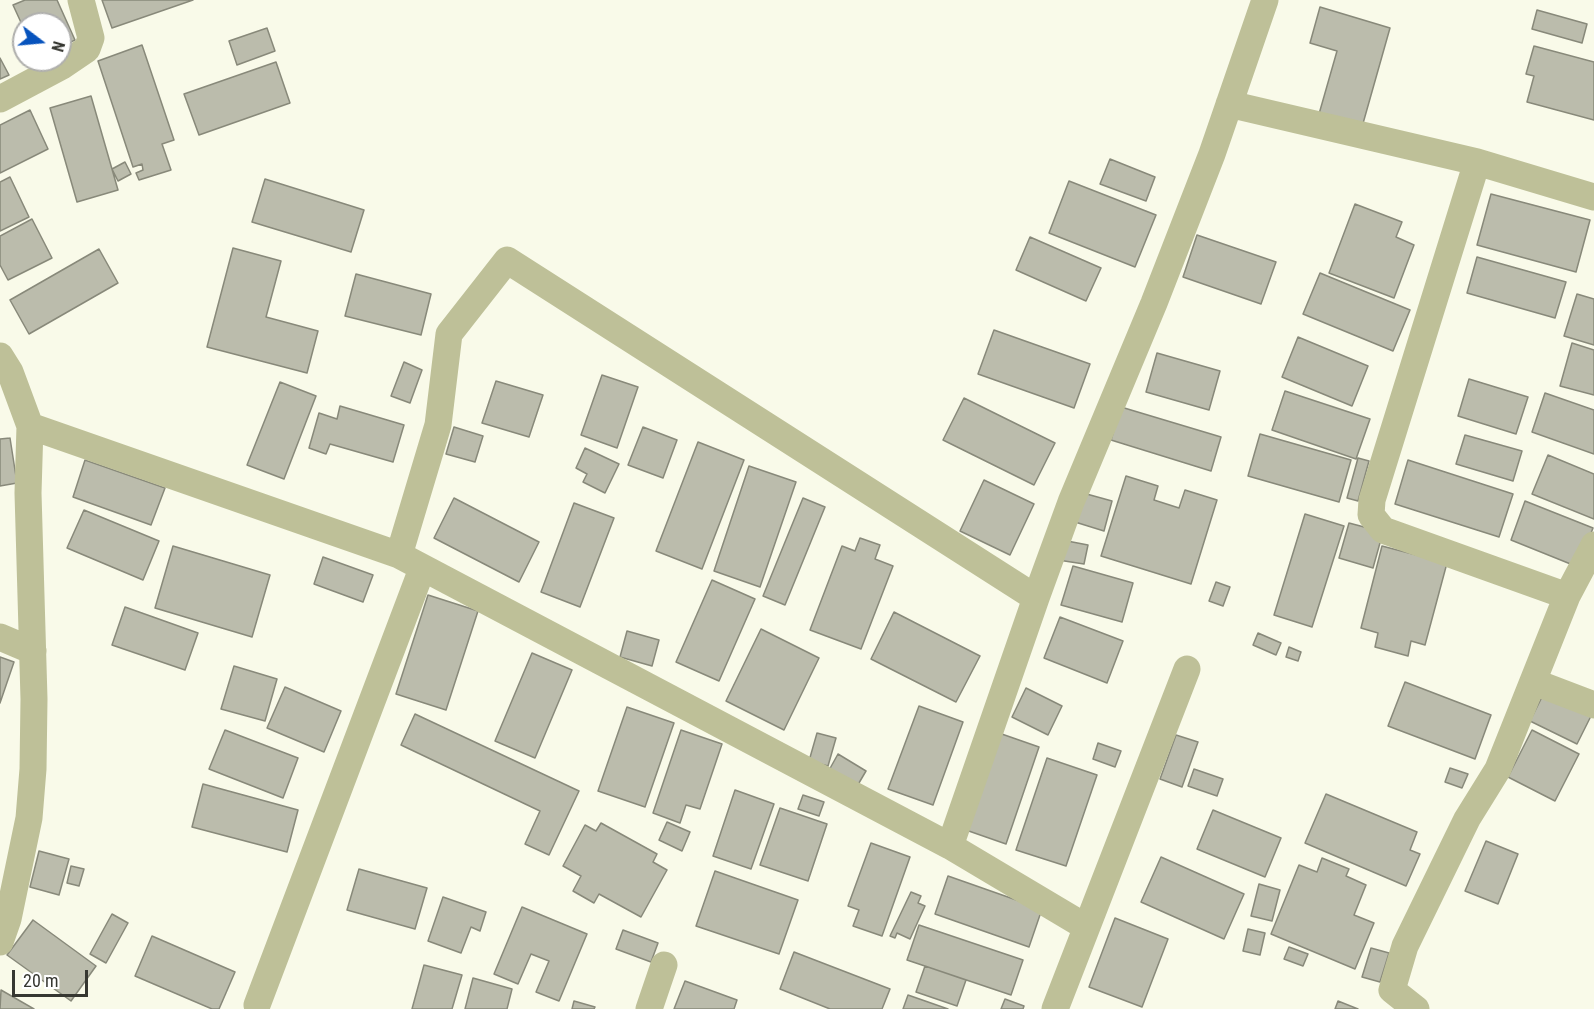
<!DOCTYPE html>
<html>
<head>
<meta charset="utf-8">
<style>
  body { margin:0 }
  #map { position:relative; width:1594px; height:1009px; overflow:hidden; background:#f9fae9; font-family:"Roboto Condensed",sans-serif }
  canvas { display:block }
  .north { position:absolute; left:12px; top:12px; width:60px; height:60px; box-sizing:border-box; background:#fff; border:2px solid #afafad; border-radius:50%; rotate:106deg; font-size:16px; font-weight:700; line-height:24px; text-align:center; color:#363731 }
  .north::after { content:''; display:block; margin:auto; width:21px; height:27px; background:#0753bd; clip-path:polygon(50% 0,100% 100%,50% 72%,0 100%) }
  .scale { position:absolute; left:12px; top:970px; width:76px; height:27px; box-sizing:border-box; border:3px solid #363731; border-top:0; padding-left:8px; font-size:18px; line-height:21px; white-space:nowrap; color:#363731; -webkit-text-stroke:4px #fff; paint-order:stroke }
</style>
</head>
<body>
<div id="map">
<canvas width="1594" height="1009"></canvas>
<div class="north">N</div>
<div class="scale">20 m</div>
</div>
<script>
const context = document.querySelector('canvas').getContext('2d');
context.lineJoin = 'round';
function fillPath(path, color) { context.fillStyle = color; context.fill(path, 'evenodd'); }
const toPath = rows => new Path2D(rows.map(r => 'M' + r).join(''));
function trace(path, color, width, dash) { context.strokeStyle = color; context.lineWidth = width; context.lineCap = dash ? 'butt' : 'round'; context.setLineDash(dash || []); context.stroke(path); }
const building = toPath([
  [25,0,57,0,75,40,60,47,60,24,24,24,24,29,13,5,25,0],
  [102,0,193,0,112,28,102,0],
  [1320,7,1390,28,1362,127,1319,114,1337,51,1310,43,1320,7],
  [1537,10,1587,24,1582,43,1532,29,1537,10],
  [267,28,275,51,237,65,229,41,267,28],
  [142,45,174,140,162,144,171,170,139,180,136,173,143,170,142,164,133,167,98,61,142,45],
  [1534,46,1594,62,1594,120,1527,102,1534,76,1526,74,1534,46],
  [0,58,9,75,0,79,0,58],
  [276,62,290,103,199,135,184,94,276,62],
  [91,96,118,190,77,202,50,108,91,96],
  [30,110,48,149,0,173,0,125,30,110],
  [1110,159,1155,177,1146,201,1100,184,1110,159],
  [125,162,131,174,118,181,112,169,125,162],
  [10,177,29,217,0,231,0,182,10,177],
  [265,179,364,210,351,252,252,222,265,179],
  [1069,181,1156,215,1135,267,1049,233,1069,181],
  [1491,194,1590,220,1576,272,1477,245,1491,194],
  [1355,204,1402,222,1396,237,1414,245,1394,298,1329,273,1355,204],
  [32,219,52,258,8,280,0,265,0,236,32,219],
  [1197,235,1276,262,1261,304,1183,277,1197,235],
  [1030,237,1101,268,1086,301,1016,270,1030,237],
  [233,248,281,261,266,317,318,331,307,373,207,347,233,248],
  [99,249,118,283,29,334,10,300,99,249],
  [1477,257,1566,282,1555,318,1467,293,1477,257],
  [1320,273,1410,310,1393,351,1303,314,1320,273],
  [356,274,431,294,421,335,345,316,356,274],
  [1577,294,1594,299,1594,345,1564,336,1577,294],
  [994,330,1090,364,1074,408,978,374,994,330],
  [1298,337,1368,366,1352,406,1282,377,1298,337],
  [1572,343,1594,350,1594,395,1560,386,1572,343],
  [1157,353,1220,371,1209,410,1146,392,1157,353],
  [404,362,422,370,410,403,391,396,404,362],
  [602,375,638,387,617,448,581,435,602,375],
  [1469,379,1528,397,1516,434,1458,416,1469,379],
  [496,381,543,395,529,437,482,423,496,381],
  [280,382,316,396,284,479,247,465,280,382],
  [1285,391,1370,419,1356,459,1272,430,1285,391],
  [1545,393,1594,410,1594,454,1532,432,1545,393],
  [964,398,1055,443,1034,485,943,440,964,398],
  [340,406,404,425,393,462,330,444,326,454,309,448,319,413,337,419,340,406],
  [1121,407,1221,437,1211,471,1111,440,1121,407],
  [454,427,483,436,475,462,446,454,454,427],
  [643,427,677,440,663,478,628,465,643,427],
  [1260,434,1351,460,1339,502,1248,476,1260,434],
  [1465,435,1522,451,1513,481,1456,464,1465,435],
  [10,438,17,483,0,486,0,439,10,438],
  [698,442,744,460,702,569,656,551,698,442],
  [585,448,619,464,605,493,583,482,587,474,576,468,585,448],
  [1548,455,1594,474,1594,519,1532,494,1548,455],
  [1358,458,1369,461,1358,501,1347,498,1358,458],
  [85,460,165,488,151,525,73,497,85,460],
  [1408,460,1513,494,1499,537,1395,504,1408,460],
  [749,466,796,482,760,587,714,571,749,466],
  [1126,476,1158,486,1154,500,1179,508,1185,490,1217,500,1191,584,1101,556,1126,476],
  [984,480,1034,504,1010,555,960,531,984,480],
  [1083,493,1112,501,1104,531,1075,522,1083,493],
  [454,498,539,542,519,582,434,538,454,498],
  [803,498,825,507,785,605,763,596,803,498],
  [1525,501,1593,528,1578,567,1511,540,1525,501],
  [574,503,614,518,580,607,541,592,574,503],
  [84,510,159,541,143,580,67,548,84,510],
  [1305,514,1344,526,1312,627,1274,615,1305,514],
  [1349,523,1383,532,1373,568,1339,558,1349,523],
  [860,538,880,545,875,559,893,566,861,649,810,630,842,546,855,551,860,538],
  [1062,540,1088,545,1084,564,1058,560,1062,540],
  [173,546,270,575,252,637,155,608,173,546],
  [1382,546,1447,563,1425,645,1411,641,1408,656,1375,647,1378,633,1361,628,1382,546],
  [323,557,373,575,363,602,314,584,323,557],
  [1073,566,1133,583,1122,622,1061,605,1073,566],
  [712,580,755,599,719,681,676,662,712,580],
  [1216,582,1230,587,1223,606,1209,601,1216,582],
  [428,595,478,611,446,710,396,694,428,595],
  [125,607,198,633,185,670,112,645,125,607],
  [894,612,980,656,956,702,871,659,894,612],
  [1060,617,1123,641,1107,683,1044,658,1060,617],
  [761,629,819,658,784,730,726,701,761,629],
  [627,631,659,640,652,666,620,657,627,631],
  [1258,633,1281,643,1276,655,1253,645,1258,633],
  [1289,647,1301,652,1298,661,1286,657,1289,647],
  [532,653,572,670,535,758,495,741,532,653],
  [0,657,14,662,0,703,0,657],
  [234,666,277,679,265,721,221,709,234,666],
  [1405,682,1491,715,1475,759,1388,726,1405,682],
  [285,687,341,711,324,752,267,728,285,687],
  [1026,688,1062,706,1048,735,1012,717,1026,688],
  [1546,689,1593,712,1577,744,1530,721,1546,689],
  [919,706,963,722,933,805,888,789,919,706],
  [627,707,674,723,645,807,598,791,627,707],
  [415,714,579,791,549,855,525,844,540,811,401,745,415,714],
  [225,730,298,758,283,798,209,769,225,730],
  [681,730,722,744,700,809,686,805,680,823,653,813,681,730],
  [1532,730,1579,754,1555,801,1508,777,1532,730],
  [996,732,1039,747,1006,844,963,829,996,732],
  [817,733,836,738,828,766,809,761,817,733],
  [1176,735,1198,742,1182,787,1160,779,1176,735],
  [1098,743,1121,751,1115,767,1093,759,1098,743],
  [838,754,866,771,856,788,828,772,838,754],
  [1047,758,1097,775,1066,866,1016,850,1047,758],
  [1450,768,1468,774,1462,788,1445,782,1450,768],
  [1194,769,1223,779,1217,796,1188,786,1194,769],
  [203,784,298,810,287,852,192,827,203,784],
  [735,790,774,804,751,869,713,856,735,790],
  [1326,794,1417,832,1410,850,1420,854,1406,886,1305,843,1326,794],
  [803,795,824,802,819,816,798,809,803,795],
  [780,808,827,824,808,881,760,865,780,808],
  [1213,810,1281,838,1265,877,1197,849,1213,810],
  [667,822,690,832,682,851,659,840,667,822],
  [601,823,657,854,653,862,667,870,641,917,599,894,594,903,573,891,581,876,563,866,585,825,596,831,601,823],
  [1486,841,1518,854,1498,904,1465,891,1486,841],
  [871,843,910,857,882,936,853,926,859,910,848,906,871,843],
  [39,851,69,859,59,895,30,887,39,851],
  [1161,857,1244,894,1224,939,1141,902,1161,857],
  [1322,858,1349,869,1346,876,1366,885,1354,915,1374,923,1355,969,1271,934,1299,865,1317,872,1322,858],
  [71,866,84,869,79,886,67,883,71,866],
  [359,869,427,888,415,929,347,910,359,869],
  [715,871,798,900,779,954,696,926,715,871],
  [948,876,1042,909,1029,947,935,914,948,876],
  [1259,884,1280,890,1272,921,1251,916,1259,884],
  [911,892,921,896,918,903,925,906,910,939,897,933,895,938,890,936,911,892],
  [443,897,486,912,480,931,471,927,461,953,428,941,443,897],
  [522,907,587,934,559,1001,536,992,549,961,531,954,518,984,494,974,522,907],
  [112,914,128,923,106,963,90,954,112,914],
  [1115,918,1168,939,1142,1007,1089,987,1115,918],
  [33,920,96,966,71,1001,7,955,33,920],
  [919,925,1023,960,1011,995,907,960,919,925],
  [1248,929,1265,933,1260,955,1243,951,1248,929],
  [623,930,658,943,651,962,616,949,623,930],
  [152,936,235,972,219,1009,212,1009,135,976,152,936],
  [1289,947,1308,954,1303,966,1284,959,1289,947],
  [1371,948,1389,953,1380,982,1362,977,1371,948],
  [794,952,890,989,882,1009,830,1009,780,989,794,952],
  [424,965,462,975,452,1009,412,1009,424,965],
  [925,966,966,980,957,1006,916,992,925,966],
  [473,978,512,989,507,1009,465,1009,473,978],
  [685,981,737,1000,734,1009,674,1009,685,981],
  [1,990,34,1009,0,1009,1,990],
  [908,995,948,1009,903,1009,908,995],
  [1005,999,1024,1006,1023,1009,1001,1009,1005,999],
  [574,1001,595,1007,594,1009,572,1009,574,1001],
  [1338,1001,1358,1009,1335,1009,1338,1001]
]);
const minor = toPath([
  [0,99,62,66,87,49,91,38,81,0],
  [1229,104,1477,162,1594,197],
  [1477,162,1372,500,1371,515,1383,530,1567,596],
  [0,356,10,372,30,426,28,493,34,699,33,769,29,818,8,919,0,942],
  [30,426,399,555,950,846,1086,927],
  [399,555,438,425,449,334,507,260,1036,598],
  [0,637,33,651],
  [1534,682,1594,705],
  [950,846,1036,598,1071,502,1154,303,1212,154,1265,0],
  [257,1005,422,569],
  [649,1009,664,965],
  [1055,1009,1187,669],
  [1416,1009,1392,990,1405,946,1467,819,1498,769,1567,596,1594,545]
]);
fillPath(building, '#bbbcac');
trace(building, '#88897a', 1.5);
trace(minor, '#bec098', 27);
</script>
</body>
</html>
